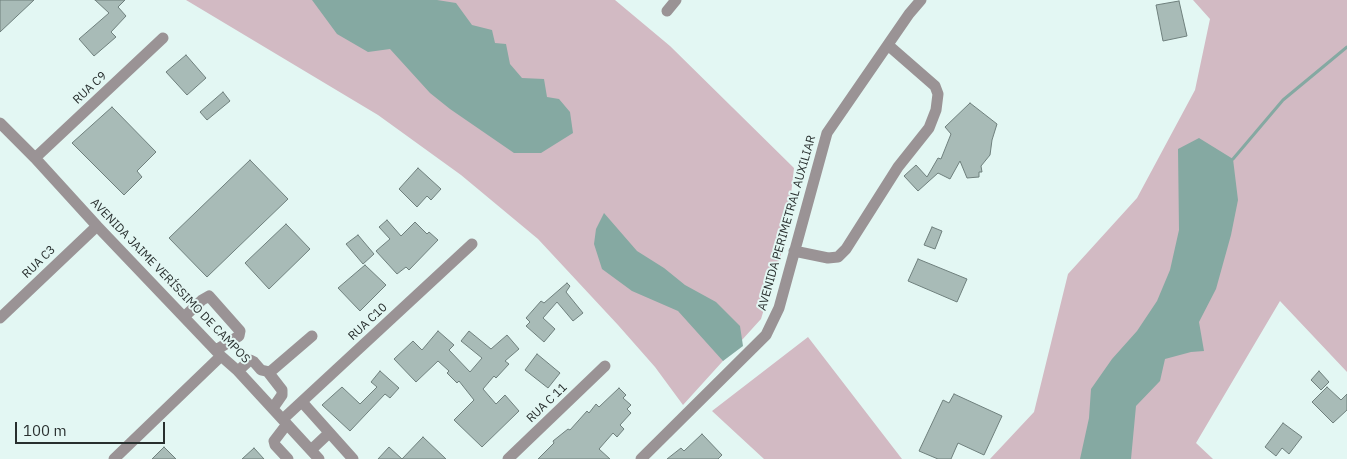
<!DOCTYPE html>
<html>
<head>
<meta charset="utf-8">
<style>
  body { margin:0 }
  #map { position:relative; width:1347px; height:459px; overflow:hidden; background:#e3f7f3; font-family:"IBM Plex Sans",sans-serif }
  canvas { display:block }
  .scale { position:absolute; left:15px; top:422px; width:150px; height:22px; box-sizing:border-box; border:2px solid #282f2e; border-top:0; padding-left:6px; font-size:15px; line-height:18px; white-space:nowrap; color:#282f2e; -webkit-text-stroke:4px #e3f7f3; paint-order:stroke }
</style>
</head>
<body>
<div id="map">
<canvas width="1347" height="459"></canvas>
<div class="scale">100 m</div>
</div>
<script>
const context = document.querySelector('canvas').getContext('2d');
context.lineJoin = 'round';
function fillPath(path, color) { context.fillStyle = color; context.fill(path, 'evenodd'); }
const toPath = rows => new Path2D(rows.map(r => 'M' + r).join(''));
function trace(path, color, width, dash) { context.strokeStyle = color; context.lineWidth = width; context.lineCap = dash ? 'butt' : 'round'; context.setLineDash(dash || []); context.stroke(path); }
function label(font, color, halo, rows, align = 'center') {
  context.font = font + ' "IBM Plex Sans",sans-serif'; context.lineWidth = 4; context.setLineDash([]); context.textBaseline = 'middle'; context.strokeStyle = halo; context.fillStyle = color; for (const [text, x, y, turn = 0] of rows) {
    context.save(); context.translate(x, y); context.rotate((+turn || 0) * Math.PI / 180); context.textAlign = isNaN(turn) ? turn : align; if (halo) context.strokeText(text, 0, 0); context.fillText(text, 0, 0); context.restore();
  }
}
const green = toPath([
  [186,0,615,0,670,46,794,168,786,238,761,319,683,405,655,367,618,325,538,239,461,175,378,115],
  [1193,0,1347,0,1347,372,1280,301,1196,443,1213,459,990,459,1034,412,1068,274,1137,198,1195,90,1210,19],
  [808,337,902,459,764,459,712,411]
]);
const water = toPath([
  [312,0,437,0,456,3,472,25,492,30,495,43,506,44,510,64,522,78,544,79,547,97,559,99,570,112,573,133,541,153,514,153,450,109,430,93,390,49,368,52,337,34],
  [1199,138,1233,159,1238,200,1231,235,1216,289,1199,322,1204,351,1191,352,1165,359,1160,381,1136,406,1131,459,1080,459,1089,418,1091,389,1112,359,1137,331,1157,301,1170,270,1179,230,1178,149],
  [604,213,637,251,664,268,685,285,716,302,740,326,743,346,723,361,678,311,632,291,602,269,594,244,596,229]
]);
const stream = toPath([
  [1233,159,1283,100,1347,47]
]);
const building = toPath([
  [0,0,34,0,0,32,0,0],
  [95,0,125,0,118,7,126,16,111,32,116,37,94,56,79,39,109,13,95,0],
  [1179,1,1187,36,1163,41,1156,5,1179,1],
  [186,55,206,78,187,95,166,72,186,55],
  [223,92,230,101,207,120,200,112,223,92],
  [970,103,997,124,992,140,990,155,981,166,982,172,979,172,979,177,967,178,960,161,950,179,938,173,918,191,904,176,916,165,927,177,938,158,941,159,951,134,945,127,970,103],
  [112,107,156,152,137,171,142,177,124,195,72,143,112,107],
  [250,160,288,199,207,277,169,238,250,160],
  [418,168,441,189,431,200,427,196,417,207,399,189,418,168],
  [387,220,401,236,415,222,427,234,429,232,438,240,409,270,406,267,397,274,376,251,390,239,379,227,387,220],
  [286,224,310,249,269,289,245,263,286,224],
  [932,227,942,231,935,249,924,245,932,227],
  [358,235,374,254,363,264,346,244,358,235],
  [918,259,967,279,957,302,908,281,918,259],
  [365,265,386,285,360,311,338,288,365,265],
  [567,283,570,286,566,292,583,313,573,321,557,302,543,318,555,329,544,342,526,326,530,322,526,318,541,301,544,303,567,283],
  [438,331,454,345,449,350,470,372,482,358,461,341,469,331,491,349,507,335,519,349,505,361,509,364,496,378,494,376,483,389,496,404,505,395,519,411,482,447,454,420,474,400,459,381,457,383,447,373,449,371,438,361,416,382,394,359,413,341,422,350,438,331],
  [537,354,560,373,548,388,525,370,537,354],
  [380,371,399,388,390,398,385,394,350,431,322,405,342,387,360,404,377,387,371,382,380,371],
  [1319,371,1329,382,1321,390,1311,380,1319,371],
  [1327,387,1341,400,1347,394,1347,410,1333,423,1312,402,1327,387],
  [619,388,626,395,623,398,631,405,627,409,631,413,620,425,624,429,617,437,613,433,599,449,610,459,538,459,554,443,553,441,568,429,570,430,587,411,589,413,596,404,599,407,619,388],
  [954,394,1002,416,984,455,958,443,951,459,938,459,919,451,943,400,949,403,954,394],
  [1283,423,1302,437,1289,454,1282,448,1276,456,1265,447,1283,423],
  [702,434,722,455,718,459,667,459,681,448,684,451,702,434],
  [423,437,446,459,378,459,389,447,402,459,423,437],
  [164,447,176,459,152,459,164,447],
  [254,448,264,459,242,459,254,448]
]);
const minor = toPath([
  [667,11,676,0],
  [0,123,35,158,97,226,221,356,238,371,319,459],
  [35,158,163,38],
  [794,251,828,258,838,257,846,249,898,167,929,128,936,110,938,94,935,86,888,45],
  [184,317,202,300,209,296,240,331,239,336,216,350],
  [0,318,97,226],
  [238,371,250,360,254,362,261,370,270,372,312,336],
  [268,372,282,390,282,395,273,408],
  [302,402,353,459],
  [283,419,472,244],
  [287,424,274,441,275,445,288,459],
  [311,450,329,433],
  [114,459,221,356],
  [508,459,605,366],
  [641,459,766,335,779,308,827,133,909,14,921,0]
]);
const streetNames = [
  ["RUA C9",90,88,-43],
  ["AVENIDA PERIMETRAL AUXILIAR",787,223,-74],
  ["RUA C3",39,262,-44],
  ["AVENIDA JAIME VERÍSSIMO DE CAMPOS",170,281,46],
  ["RUA C10",368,322,-43],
  ["RUA C 11",547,403,-44]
];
fillPath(green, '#d2bac3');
fillPath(water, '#85a9a2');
trace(stream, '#85a9a2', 3);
fillPath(building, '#a8bbb7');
trace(building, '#6f807d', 1);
trace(minor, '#9a9395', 11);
label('12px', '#282f2e', '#e3f7f3', streetNames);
</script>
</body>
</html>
